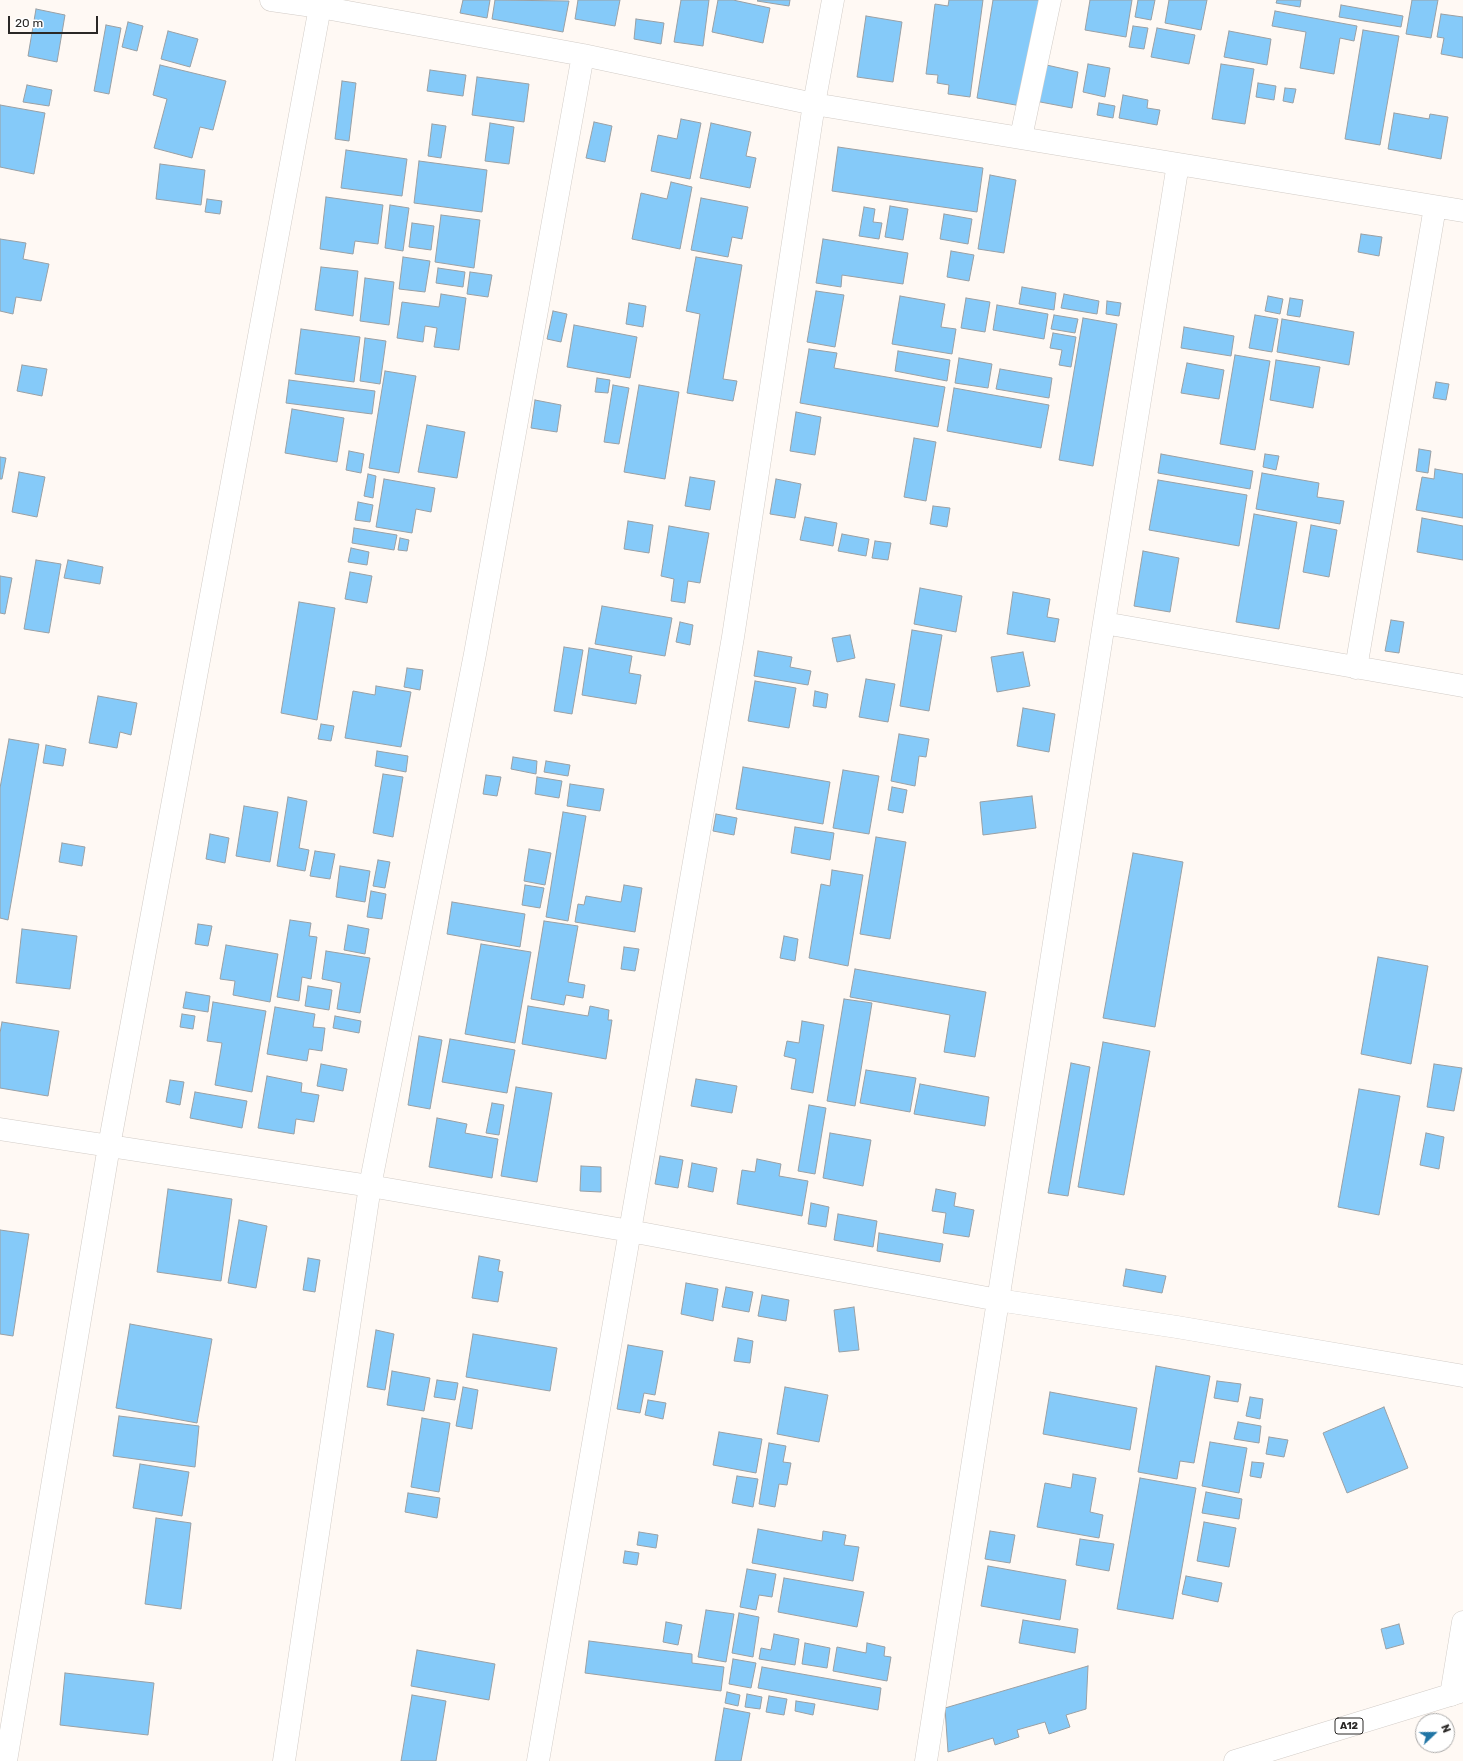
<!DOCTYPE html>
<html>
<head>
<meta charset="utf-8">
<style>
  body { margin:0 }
  #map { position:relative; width:1463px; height:1761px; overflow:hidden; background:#fff9f4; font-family:Rubik,sans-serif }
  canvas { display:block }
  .north { position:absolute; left:1415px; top:1713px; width:40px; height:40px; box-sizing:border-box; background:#fff; border:1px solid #aaa9a8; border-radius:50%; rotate:68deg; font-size:11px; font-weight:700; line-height:16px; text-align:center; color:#2a2826 }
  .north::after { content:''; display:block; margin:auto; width:14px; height:18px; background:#2075a5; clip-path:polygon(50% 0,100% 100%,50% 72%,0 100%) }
  .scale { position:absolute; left:8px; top:16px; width:90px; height:18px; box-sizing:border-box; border:2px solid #2a2826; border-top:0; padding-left:5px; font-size:12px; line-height:14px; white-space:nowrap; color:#2a2826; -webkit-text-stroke:3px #fff; paint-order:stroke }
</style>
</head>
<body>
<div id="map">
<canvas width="1463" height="1761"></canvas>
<div class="north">N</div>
<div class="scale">20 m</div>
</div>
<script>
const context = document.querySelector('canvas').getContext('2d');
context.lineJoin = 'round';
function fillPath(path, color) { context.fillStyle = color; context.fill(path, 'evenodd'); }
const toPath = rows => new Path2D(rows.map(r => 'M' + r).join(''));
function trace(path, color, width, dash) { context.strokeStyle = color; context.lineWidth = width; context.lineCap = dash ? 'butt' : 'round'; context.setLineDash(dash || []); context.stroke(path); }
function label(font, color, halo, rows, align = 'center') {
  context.font = font + ' Rubik,sans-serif'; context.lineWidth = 3; context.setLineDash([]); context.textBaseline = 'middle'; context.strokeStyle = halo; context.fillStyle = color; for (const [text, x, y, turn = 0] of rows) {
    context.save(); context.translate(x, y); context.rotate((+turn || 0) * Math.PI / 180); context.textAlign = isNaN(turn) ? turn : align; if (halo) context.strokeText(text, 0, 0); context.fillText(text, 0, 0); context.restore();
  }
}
const building = toPath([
  [463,0,490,0,487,18,460,13,463,0],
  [495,0,569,1,563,32,492,19,495,0],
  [578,0,620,0,615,26,575,19,578,0],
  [681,0,709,0,703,46,674,42,681,0],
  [718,0,733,0,770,8,763,43,712,32,718,0],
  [758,0,790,0,789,6,757,1,758,0],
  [949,0,983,0,970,97,948,94,949,85,937,83,938,75,926,74,935,4,948,6,949,0],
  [993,0,1039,0,1021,106,977,98,993,0],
  [1090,0,1132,0,1126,37,1085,30,1090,0],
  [1138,0,1155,0,1151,20,1135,17,1138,0],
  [1169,0,1207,0,1201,30,1165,23,1169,0],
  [1277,0,1301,0,1300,7,1276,3,1277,0],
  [1412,0,1438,0,1431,38,1406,34,1412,0],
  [1341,5,1403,16,1401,27,1339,17,1341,5],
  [36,9,65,15,57,62,28,56,36,9],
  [1275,11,1357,26,1354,41,1340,38,1334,74,1300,68,1306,32,1272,26,1275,11],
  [1441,14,1463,17,1463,58,1441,54,1444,38,1437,37,1441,14],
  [866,16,902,22,893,82,857,77,866,16],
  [636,19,664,23,661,44,634,39,636,19],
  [128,22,143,26,137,51,122,47,128,22],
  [106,25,121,28,109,94,94,91,106,25],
  [1133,26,1148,28,1144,49,1129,47,1133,26],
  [1157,28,1195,35,1189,64,1151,57,1157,28],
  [1363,30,1399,36,1380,145,1345,139,1363,30],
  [168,31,198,39,190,67,161,59,168,31],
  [1229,31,1271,39,1267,65,1224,57,1229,31],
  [1042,64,1078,72,1072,108,1035,101,1042,64],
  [1088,64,1110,68,1105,97,1083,92,1088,64],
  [1221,64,1254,69,1245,124,1212,119,1221,64],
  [160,65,226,81,213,130,200,127,192,158,154,148,167,99,153,95,160,65],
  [430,70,466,75,463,96,427,91,430,70],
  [477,77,529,84,524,122,472,115,477,77],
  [342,81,356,83,349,141,335,139,342,81],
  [1258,83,1276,86,1274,100,1256,97,1258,83],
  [27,85,52,90,49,106,23,102,27,85],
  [1285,88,1296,89,1293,103,1283,101,1285,88],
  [1123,95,1148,100,1147,108,1160,110,1157,125,1119,118,1123,95],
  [1099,103,1115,106,1113,118,1097,115,1099,103],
  [0,105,45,113,34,174,0,167,0,105],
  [1394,113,1429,119,1430,114,1448,117,1441,159,1388,149,1394,113],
  [681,119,701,123,690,179,651,171,658,135,677,139,681,119],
  [594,122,612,126,605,162,586,158,594,122],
  [490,123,514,127,509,164,485,161,490,123],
  [711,123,751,132,746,156,756,158,750,188,700,178,711,123],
  [432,124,446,126,441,158,428,156,432,124],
  [838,147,983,168,977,212,832,191,838,147],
  [346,150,407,159,402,196,341,188,346,150],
  [419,161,487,170,482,212,414,203,419,161],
  [160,164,205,170,201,205,156,199,160,164],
  [990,175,1016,180,1004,253,978,249,990,175],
  [671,182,692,187,680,249,632,239,641,193,667,199,671,182],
  [326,197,383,205,378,244,355,241,353,254,320,249,326,197],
  [701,198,748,207,742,239,732,237,728,257,691,250,701,198],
  [207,199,222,201,220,214,205,212,207,199],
  [390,205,409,208,403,251,385,248,390,205],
  [890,206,908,209,903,240,885,237,890,206],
  [864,207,875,209,873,222,882,223,879,239,859,236,864,207],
  [944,214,972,219,968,244,940,239,944,214],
  [441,215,480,220,474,268,435,262,441,215],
  [412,223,434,226,431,250,409,247,412,223],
  [1361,234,1382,237,1379,256,1358,252,1361,234],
  [0,239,26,243,23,259,49,264,41,301,16,297,13,314,0,311,0,239],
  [823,239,908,253,903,284,842,275,841,287,816,283,823,239],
  [951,251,974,255,969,281,947,277,951,251],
  [403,257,430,261,425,292,399,289,403,257],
  [696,257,742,265,723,379,737,381,733,401,687,393,700,314,686,311,696,257],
  [321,267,358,271,353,316,315,310,321,267],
  [438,268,465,272,463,287,436,283,438,268],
  [470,272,492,275,488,297,467,294,470,272],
  [365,278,394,282,389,325,360,321,365,278],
  [1022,287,1056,293,1054,310,1019,304,1022,287],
  [816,291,844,295,835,347,807,342,816,291],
  [441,294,466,298,459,350,434,347,437,328,425,326,423,342,397,338,402,302,439,307,441,294],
  [1064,294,1099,301,1097,314,1061,308,1064,294],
  [900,296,945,304,941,327,956,329,952,354,892,344,900,296],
  [1268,296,1283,299,1280,314,1265,311,1268,296],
  [966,298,990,302,985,332,961,328,966,298],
  [1290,298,1303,300,1300,317,1287,315,1290,298],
  [1107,301,1121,303,1119,316,1106,314,1107,301],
  [629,303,646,306,643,327,626,324,629,303],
  [997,305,1048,314,1044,339,993,330,997,305],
  [553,311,567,314,561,342,547,339,553,311],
  [1054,315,1078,319,1075,333,1051,329,1054,315],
  [1255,315,1278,319,1272,352,1249,348,1255,315],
  [1083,318,1117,324,1093,466,1059,460,1083,318],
  [1282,319,1354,332,1349,365,1277,352,1282,319],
  [574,325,637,337,630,378,567,367,574,325],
  [1184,327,1234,336,1231,356,1181,348,1184,327],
  [301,329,360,337,354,382,295,374,301,329],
  [1053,333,1076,337,1071,367,1059,365,1062,350,1050,348,1053,333],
  [365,338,386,341,380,384,360,381,365,338],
  [809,349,837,353,834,368,945,387,938,427,800,403,809,349],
  [898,351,950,360,947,381,895,371,898,351],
  [1235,355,1270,361,1255,450,1220,444,1235,355],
  [959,358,992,364,988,388,955,383,959,358],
  [1276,360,1320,367,1313,408,1270,400,1276,360],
  [1187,363,1224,370,1219,399,1181,393,1187,363],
  [22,365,47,369,42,396,17,391,22,365],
  [1000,369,1052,378,1049,398,996,389,1000,369],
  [385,371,416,376,399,473,369,468,385,371],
  [597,378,610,380,608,393,595,392,597,378],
  [289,380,375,391,372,414,286,403,289,380],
  [1436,382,1449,384,1446,400,1433,398,1436,382],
  [613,385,629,388,619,444,604,442,613,385],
  [639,385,679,392,665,479,624,472,639,385],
  [954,388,1049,405,1041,448,947,431,954,388],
  [535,400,561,405,557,432,531,428,535,400],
  [292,409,344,418,337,462,285,453,292,409],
  [796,412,821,417,815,455,790,451,796,412],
  [427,425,465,432,457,478,418,472,427,425],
  [914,438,936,442,926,501,904,497,914,438],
  [1419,449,1431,451,1428,473,1416,471,1419,449],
  [349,451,364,454,361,473,346,470,349,451],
  [1161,454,1253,471,1250,489,1158,473,1161,454],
  [1265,454,1279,456,1276,470,1263,467,1265,454],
  [0,457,6,458,2,479,0,479,0,457],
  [1435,469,1463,474,1463,518,1416,510,1422,477,1434,479,1435,469],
  [19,472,45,477,37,517,12,512,19,472],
  [1262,473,1319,483,1317,497,1344,501,1340,524,1256,509,1262,473],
  [368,474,376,476,373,498,364,496,368,474],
  [690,477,715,481,710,510,685,506,690,477],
  [384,479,435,488,431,512,416,509,412,533,376,527,384,479],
  [776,479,801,484,795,518,770,514,776,479],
  [1158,480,1247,495,1239,546,1149,530,1158,480],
  [358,502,373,505,370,522,355,520,358,502],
  [933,506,950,508,947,527,930,524,933,506],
  [1254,514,1297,522,1279,629,1236,622,1254,514],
  [805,517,837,523,833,546,800,540,805,517],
  [1422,518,1463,526,1463,560,1417,552,1422,518],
  [628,521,653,525,649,553,624,549,628,521],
  [1311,525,1337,530,1329,577,1303,572,1311,525],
  [669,526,709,533,700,583,688,581,685,603,671,601,674,579,661,576,669,526],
  [354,528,397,535,394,550,352,543,354,528],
  [842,534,869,539,866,556,838,551,842,534],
  [400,538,409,540,407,551,398,550,400,538],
  [875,541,891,543,888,560,872,558,875,541],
  [351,548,369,552,367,565,348,562,351,548],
  [1143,551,1179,558,1170,612,1134,606,1143,551],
  [36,560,61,564,49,633,24,629,36,560],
  [68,560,103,567,100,584,64,578,68,560],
  [350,572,372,576,367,603,345,599,350,572],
  [0,576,12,578,5,614,0,613,0,576],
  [920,588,962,596,956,632,914,624,920,588],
  [1013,592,1050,599,1047,617,1059,619,1055,642,1007,634,1013,592],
  [299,602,335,608,317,720,281,713,299,602],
  [602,606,672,618,665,656,595,644,602,606],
  [1391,620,1404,622,1399,653,1385,651,1391,620],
  [680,622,693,625,690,645,676,642,680,622],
  [912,630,942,635,929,711,900,706,912,630],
  [850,635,855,658,837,662,832,638,850,635],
  [564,647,583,650,572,714,554,711,564,647],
  [589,648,632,656,629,673,641,675,636,704,582,695,589,648],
  [758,651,792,657,790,667,811,671,808,685,754,676,758,651],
  [1023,652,1030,686,997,692,991,657,1023,652],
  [407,668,423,670,420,690,404,687,407,668],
  [866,679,895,684,888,722,859,717,866,679],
  [755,681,796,688,789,728,748,721,755,681],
  [376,686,411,692,401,747,345,738,353,691,375,695,376,686],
  [815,691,828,694,826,708,813,706,815,691],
  [98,696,137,703,131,735,120,732,117,748,89,743,98,696],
  [1023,708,1055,714,1049,752,1017,746,1023,708],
  [321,724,334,726,331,741,318,739,321,724],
  [899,734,929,739,926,757,919,756,915,786,891,781,899,734],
  [9,739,39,744,8,920,0,918,0,788,9,739],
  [46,745,66,749,63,766,43,763,46,745],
  [377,751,408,756,406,772,375,766,377,751],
  [513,757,537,761,536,774,511,769,513,757],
  [546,761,570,765,568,776,544,772,546,761],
  [743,767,830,782,823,824,736,809,743,767],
  [843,770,879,776,869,834,833,828,843,770],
  [383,774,403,777,393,837,373,833,383,774],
  [486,775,501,777,497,796,483,794,486,775],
  [537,777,562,781,559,798,535,794,537,777],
  [570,784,604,789,600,811,567,806,570,784],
  [892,787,907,790,903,813,888,810,892,787],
  [1032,796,1036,828,983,835,980,802,1032,796],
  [288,797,307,801,299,848,309,850,305,871,277,866,288,797],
  [244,806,278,812,270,862,236,856,244,806],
  [563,812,586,816,568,921,546,917,563,812],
  [716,814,737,818,734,835,713,831,716,814],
  [795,827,834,833,830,860,791,853,795,827],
  [210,834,229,838,225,863,206,859,210,834],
  [876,837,906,842,890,939,860,934,876,837],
  [62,843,85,847,82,866,59,862,62,843],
  [529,849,551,853,545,885,524,881,529,849],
  [315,851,335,854,330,879,310,876,315,851],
  [1133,853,1183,862,1155,1027,1103,1018,1133,853],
  [378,860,390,862,385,888,373,886,378,860],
  [340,866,370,871,365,902,336,897,340,866],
  [832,870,863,875,848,966,809,958,821,884,830,886,832,870],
  [525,885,544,888,540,908,522,905,525,885],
  [624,885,642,888,635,932,575,922,578,904,584,905,586,896,621,902,624,885],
  [371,891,386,894,382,919,367,917,371,891],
  [452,902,525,914,520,947,447,934,452,902],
  [290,920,311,923,309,936,317,937,311,979,302,977,299,1001,277,997,290,920],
  [544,921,578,926,568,982,585,985,583,998,566,995,564,1005,531,999,544,921],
  [198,924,212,926,208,946,195,944,198,924],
  [348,925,369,929,365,954,344,950,348,925],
  [22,929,77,936,70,989,16,983,22,929],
  [784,936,798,939,795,961,780,958,784,936],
  [481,944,531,952,515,1043,465,1034,481,944],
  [226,945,278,954,270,1002,233,995,235,981,220,979,226,945],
  [624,947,639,949,635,971,621,969,624,947],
  [326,951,370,958,360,1013,337,1009,341,983,322,979,326,951],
  [1378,957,1428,966,1411,1064,1361,1054,1378,957],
  [855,969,986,992,975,1057,944,1052,950,1015,850,997,855,969],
  [308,986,332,990,329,1010,305,1006,308,986],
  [186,992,210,996,208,1012,183,1008,186,992],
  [844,999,872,1003,855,1106,827,1101,844,999],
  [213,1002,266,1011,252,1092,215,1085,222,1043,207,1041,213,1002],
  [528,1006,588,1016,590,1006,609,1010,608,1020,612,1020,606,1059,522,1044,528,1006],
  [275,1007,315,1014,313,1027,325,1028,322,1051,309,1049,307,1061,267,1054,275,1007],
  [182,1014,195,1016,193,1029,180,1027,182,1014],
  [335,1016,361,1021,359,1033,333,1028,335,1016],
  [802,1021,824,1025,813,1093,791,1089,796,1059,784,1056,787,1041,799,1043,802,1021],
  [2,1022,59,1031,48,1096,0,1088,0,1033,2,1022],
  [419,1036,442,1040,430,1109,408,1105,419,1036],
  [450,1039,515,1050,507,1093,442,1082,450,1039],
  [1103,1042,1150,1051,1124,1195,1078,1187,1103,1042],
  [1071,1063,1090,1067,1068,1196,1048,1193,1071,1063],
  [321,1064,347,1069,343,1091,317,1086,321,1064],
  [1434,1064,1462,1068,1454,1111,1427,1107,1434,1064],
  [866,1070,916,1078,910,1112,860,1103,866,1070],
  [267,1076,302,1083,301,1092,319,1095,314,1122,296,1119,294,1134,258,1128,267,1076],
  [696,1079,737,1086,732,1113,691,1106,696,1079],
  [170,1080,184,1082,180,1105,166,1102,170,1080],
  [920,1084,989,1097,985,1126,914,1114,920,1084],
  [516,1087,552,1093,537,1182,501,1176,516,1087],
  [1359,1089,1400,1096,1379,1215,1338,1207,1359,1089],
  [195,1092,247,1101,242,1128,190,1118,195,1092],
  [492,1103,504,1105,499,1135,486,1133,492,1103],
  [809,1105,826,1108,815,1174,798,1171,809,1105],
  [437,1118,467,1124,465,1133,498,1139,492,1178,429,1167,437,1118],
  [830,1133,871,1140,863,1186,823,1178,830,1133],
  [1426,1133,1444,1137,1439,1169,1420,1165,1426,1133],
  [660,1156,683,1160,678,1188,655,1184,660,1156],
  [757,1159,781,1164,779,1176,808,1181,802,1216,737,1204,742,1170,755,1172,757,1159],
  [692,1163,717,1168,713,1192,688,1187,692,1163],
  [581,1166,601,1167,601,1192,580,1191,581,1166],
  [168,1189,232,1199,221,1281,157,1272,168,1189],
  [936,1189,956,1193,954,1206,974,1210,969,1237,943,1233,946,1213,932,1211,936,1189],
  [811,1203,829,1207,826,1227,808,1224,811,1203],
  [838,1214,877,1221,873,1247,834,1240,838,1214],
  [239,1220,267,1226,256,1288,228,1283,239,1220],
  [0,1230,29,1234,13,1336,0,1334,0,1230],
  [879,1233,943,1244,940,1262,877,1251,879,1233],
  [479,1256,500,1260,498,1271,503,1272,498,1302,472,1298,479,1256],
  [308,1258,320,1260,315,1292,303,1290,308,1258],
  [1126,1269,1166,1276,1162,1293,1123,1286,1126,1269],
  [686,1283,718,1289,713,1321,681,1314,686,1283],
  [726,1287,753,1292,749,1312,722,1307,726,1287],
  [762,1295,789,1300,786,1321,758,1316,762,1295],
  [854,1307,859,1350,839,1352,834,1310,854,1307],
  [130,1324,212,1339,197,1423,116,1408,130,1324],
  [376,1330,394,1334,385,1390,367,1387,376,1330],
  [473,1334,557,1348,550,1391,466,1377,473,1334],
  [738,1338,753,1341,750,1363,734,1361,738,1338],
  [628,1345,663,1351,655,1395,644,1393,640,1413,617,1409,628,1345],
  [1156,1366,1210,1376,1194,1463,1180,1461,1177,1479,1138,1472,1156,1366],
  [392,1371,430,1378,424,1411,387,1405,392,1371],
  [437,1380,458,1383,455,1400,434,1397,437,1380],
  [1217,1381,1241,1384,1238,1402,1214,1398,1217,1381],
  [463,1387,478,1390,472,1429,456,1426,463,1387],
  [785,1387,828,1395,819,1442,777,1434,785,1387],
  [1050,1392,1137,1408,1130,1450,1043,1434,1050,1392],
  [1250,1397,1263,1399,1260,1419,1246,1416,1250,1397],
  [648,1400,666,1403,663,1419,645,1415,648,1400],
  [1384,1407,1408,1468,1347,1493,1323,1433,1384,1407],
  [119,1416,199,1426,195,1467,113,1456,119,1416],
  [422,1418,450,1423,439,1492,411,1487,422,1418],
  [1238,1422,1261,1426,1259,1443,1234,1439,1238,1422],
  [719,1432,762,1439,756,1473,713,1465,719,1432],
  [1269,1437,1288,1440,1284,1457,1266,1454,1269,1437],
  [1210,1442,1247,1448,1239,1493,1202,1486,1210,1442],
  [769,1443,786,1446,783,1462,791,1463,787,1485,779,1484,775,1507,759,1504,769,1443],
  [1252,1462,1264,1463,1261,1478,1250,1476,1252,1462],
  [140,1464,189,1472,182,1516,133,1508,140,1464],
  [1073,1474,1096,1478,1090,1512,1103,1515,1099,1538,1037,1527,1045,1483,1071,1488,1073,1474],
  [737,1476,758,1479,753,1507,732,1503,737,1476],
  [1140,1478,1196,1488,1173,1619,1117,1609,1140,1478],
  [1206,1492,1242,1499,1239,1519,1202,1513,1206,1492],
  [408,1493,440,1498,437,1518,405,1512,408,1493],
  [156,1518,191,1523,181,1609,145,1604,156,1518],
  [1204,1522,1236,1528,1229,1567,1197,1561,1204,1522],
  [758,1529,822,1541,823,1531,846,1535,844,1545,859,1547,853,1581,752,1563,758,1529],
  [990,1531,1015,1535,1010,1563,985,1559,990,1531],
  [639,1532,658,1535,656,1548,637,1545,639,1532],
  [1080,1539,1114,1544,1109,1571,1076,1565,1080,1539],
  [625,1551,639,1553,637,1565,623,1563,625,1551],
  [988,1566,1066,1580,1060,1620,981,1606,988,1566],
  [747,1569,776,1574,772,1597,759,1595,756,1610,740,1607,747,1569],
  [1186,1576,1222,1583,1218,1602,1182,1594,1186,1576],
  [784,1578,864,1592,857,1627,778,1612,784,1578],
  [706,1610,734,1614,726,1662,698,1657,706,1610],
  [739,1613,759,1617,753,1657,732,1653,739,1613],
  [1023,1620,1078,1629,1075,1653,1019,1643,1023,1620],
  [666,1622,682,1625,678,1645,663,1642,666,1622],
  [1399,1624,1404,1644,1386,1649,1381,1629,1399,1624],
  [774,1634,799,1639,795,1665,759,1659,761,1648,771,1650,774,1634],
  [589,1641,692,1654,692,1663,724,1667,721,1691,585,1673,589,1641],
  [805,1643,830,1648,827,1668,802,1664,805,1643],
  [867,1643,885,1647,884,1656,891,1657,887,1681,833,1671,837,1647,866,1653,867,1643],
  [417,1650,495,1664,489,1700,411,1686,417,1650],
  [733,1659,756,1663,751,1688,729,1684,733,1659],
  [1088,1666,1086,1709,1066,1715,1070,1727,1049,1734,1045,1722,1017,1730,1019,1737,995,1745,993,1738,948,1752,945,1708,1088,1666],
  [762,1667,881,1688,878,1710,758,1688,762,1667],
  [65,1673,154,1683,148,1735,60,1725,65,1673],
  [727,1692,740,1695,738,1706,725,1703,727,1692],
  [747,1694,762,1697,760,1709,745,1707,747,1694],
  [412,1695,446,1701,436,1761,401,1761,412,1695],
  [769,1696,787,1699,784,1715,766,1712,769,1696],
  [796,1701,815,1704,813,1715,795,1711,796,1701],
  [724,1708,750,1713,741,1761,715,1761,724,1708]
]);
const minor = toPath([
  [271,0,320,7,583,55,814,104,1463,211],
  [1021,137,1050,0],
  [1104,623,1463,686],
  [1356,668,1435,207],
  [0,1129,370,1186,630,1231,998,1300,1177,1327,1463,1376],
  [1451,1695,1463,1622],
  [6,1761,109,1146,320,7],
  [284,1761,370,1186,475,654,583,55],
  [538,1761,733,637,814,104,833,0],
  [926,1761,1104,623,1178,164]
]);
const major = toPath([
  [1235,1761,1463,1691]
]);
const shields = [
  [1349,1726,28]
];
const shieldNames = [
  ["A12",1349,1726]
];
fillPath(building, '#85caf9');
trace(building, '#9aa0a4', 1);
trace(minor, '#d2ccc7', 23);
trace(major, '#d2ccc7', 23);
trace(minor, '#fff', 22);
trace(major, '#fff', 22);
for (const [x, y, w] of shields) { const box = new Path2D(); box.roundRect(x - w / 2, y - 8, w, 16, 3); context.fillStyle = '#fff'; context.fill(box); trace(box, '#2a2826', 1); }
label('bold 10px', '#2a2826', null, shieldNames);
</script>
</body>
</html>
